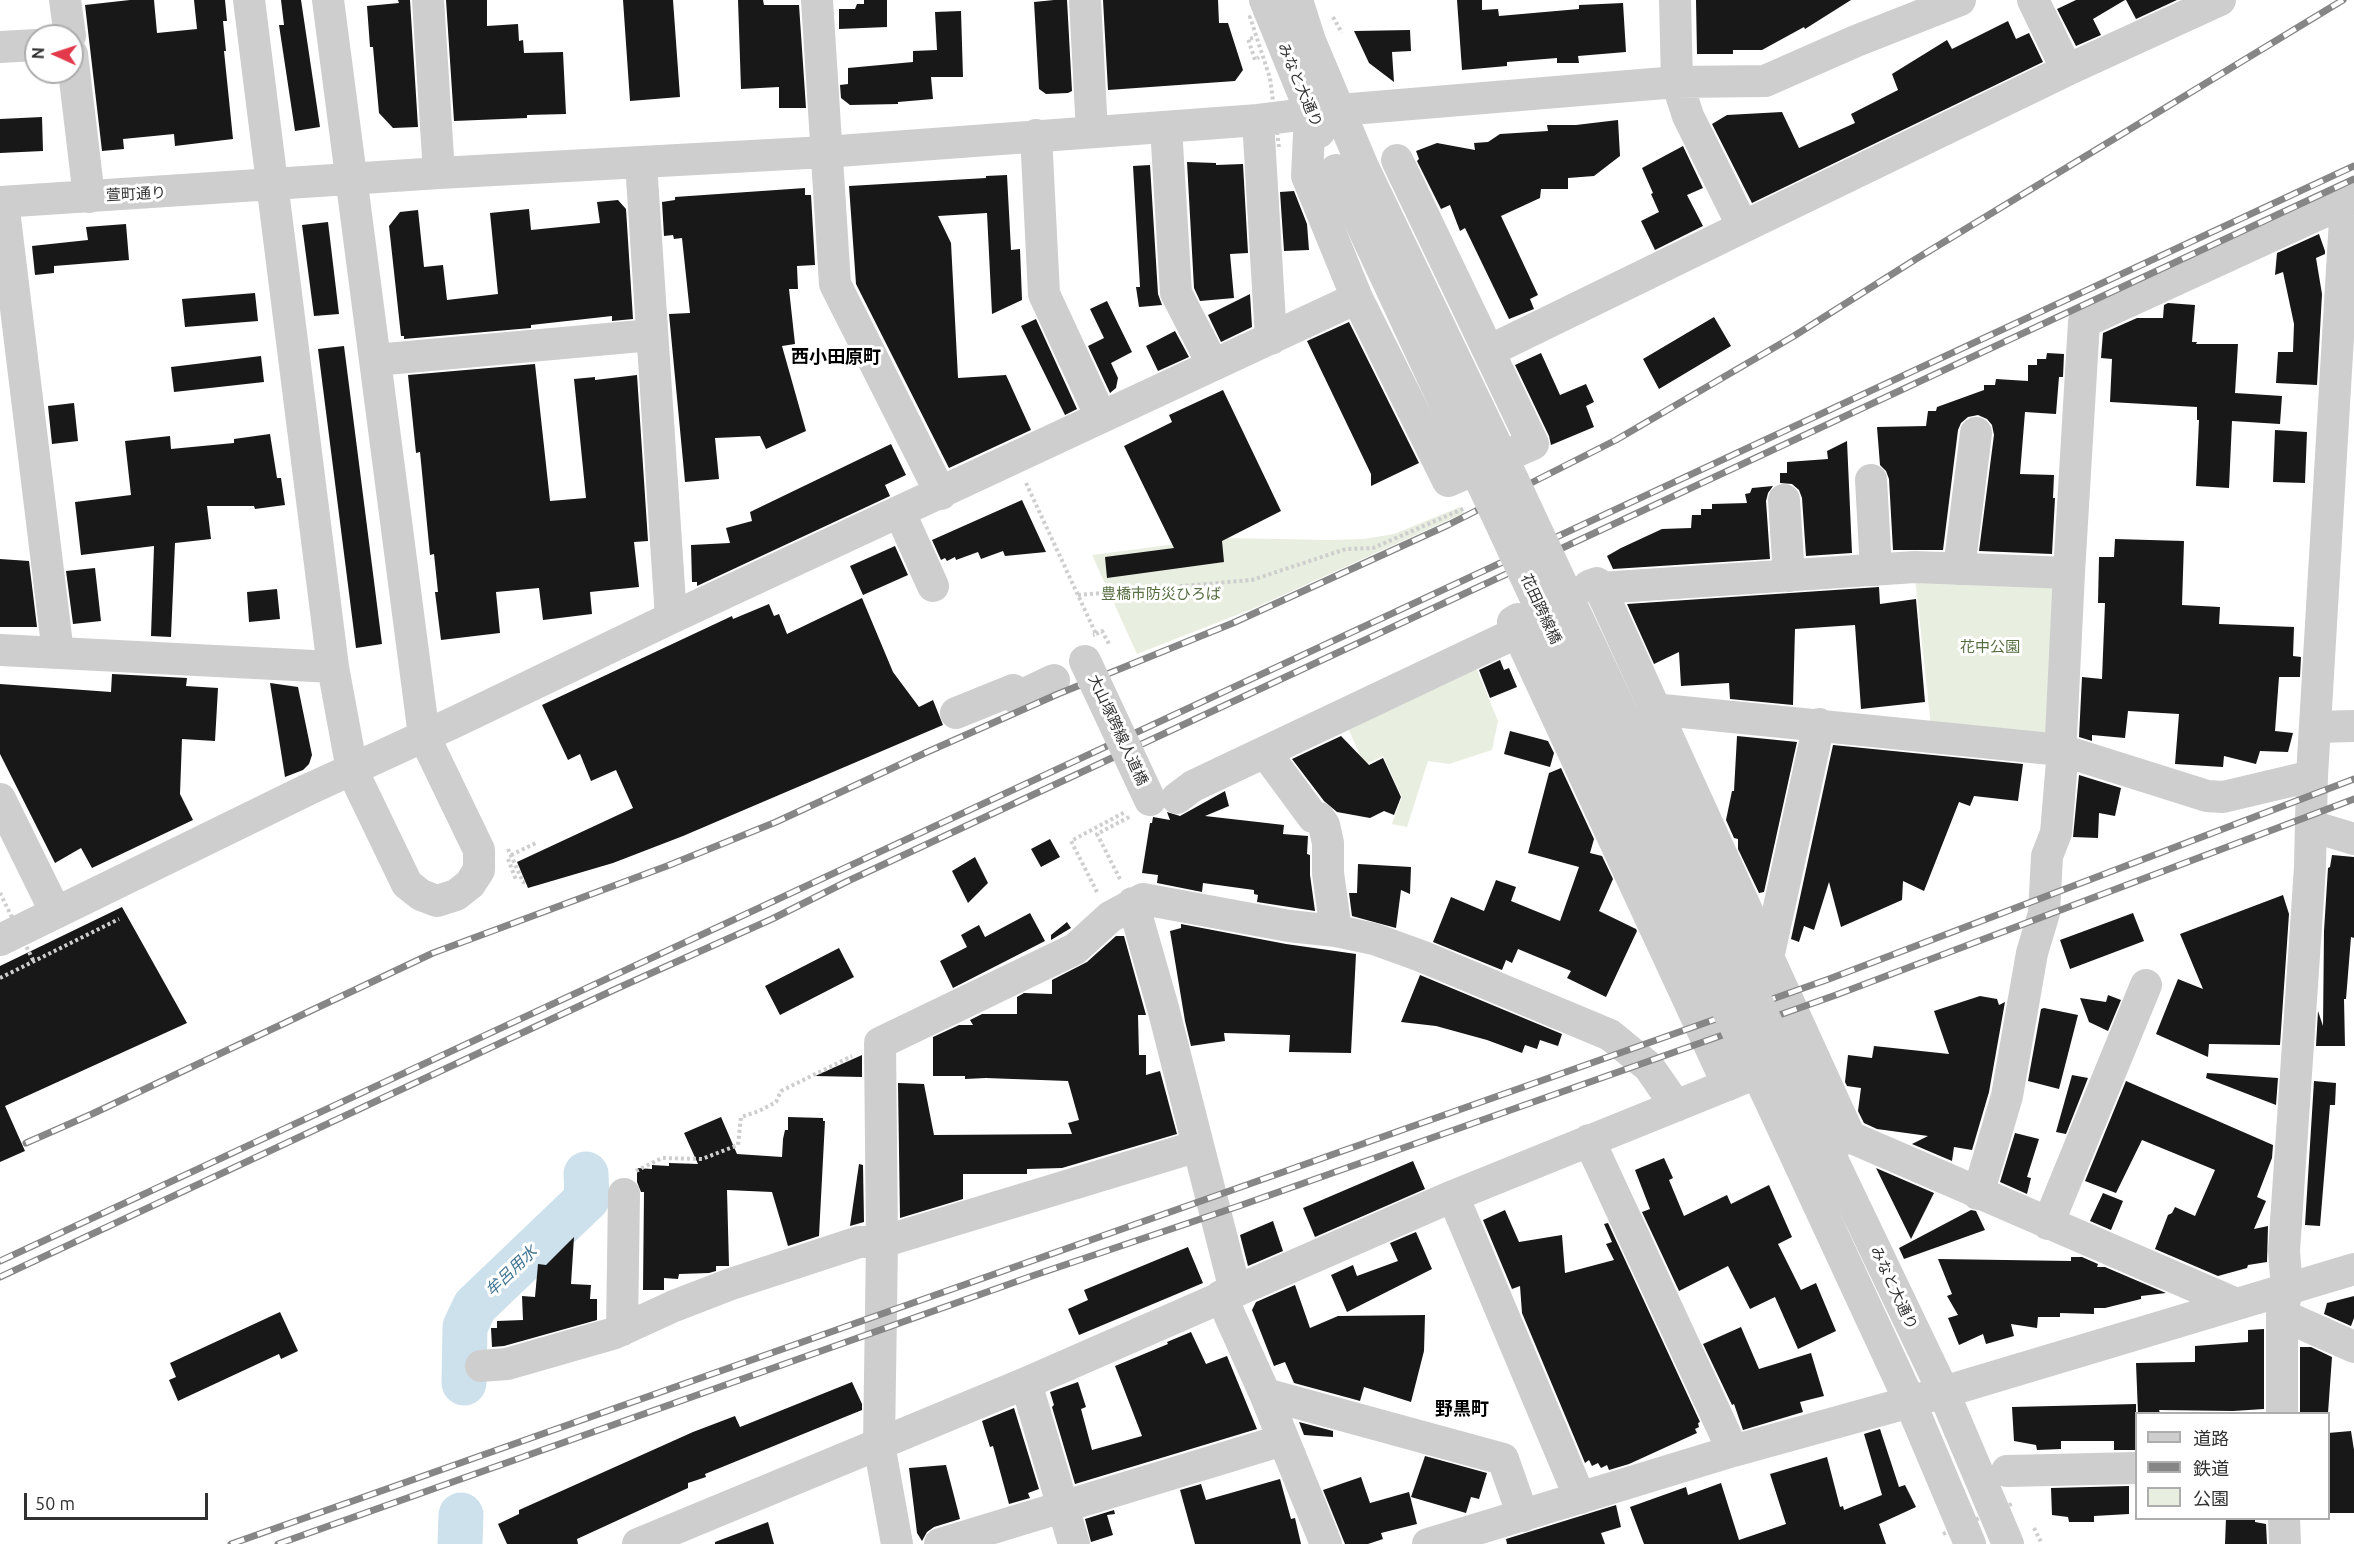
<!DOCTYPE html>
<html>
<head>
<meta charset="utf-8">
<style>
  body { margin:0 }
  #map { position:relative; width:2354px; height:1544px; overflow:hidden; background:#fff; font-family:Ubuntu,"Noto Sans JP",sans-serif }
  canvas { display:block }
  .legend { position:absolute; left:2135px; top:1412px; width:195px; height:108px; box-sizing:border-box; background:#fff; border:2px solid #adadad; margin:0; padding:8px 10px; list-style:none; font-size:18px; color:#313131 }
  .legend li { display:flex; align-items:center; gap:12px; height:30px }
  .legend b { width:30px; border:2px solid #adadad }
  .north { position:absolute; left:24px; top:24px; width:60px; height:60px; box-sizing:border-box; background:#fff; border:2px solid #adadad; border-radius:50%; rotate:273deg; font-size:16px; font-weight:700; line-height:24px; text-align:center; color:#313131 }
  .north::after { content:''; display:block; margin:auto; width:21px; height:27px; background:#e23a4a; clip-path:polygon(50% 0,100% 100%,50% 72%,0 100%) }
  .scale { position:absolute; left:24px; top:1493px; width:184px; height:27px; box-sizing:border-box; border:3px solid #313131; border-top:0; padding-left:8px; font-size:18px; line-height:21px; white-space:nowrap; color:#313131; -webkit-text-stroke:4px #fff; paint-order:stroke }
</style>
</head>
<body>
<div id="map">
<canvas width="2354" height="1544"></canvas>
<ul class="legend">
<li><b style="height:8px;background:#cecece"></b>道路</li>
<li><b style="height:8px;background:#868686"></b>鉄道</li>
<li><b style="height:16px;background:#e8eee0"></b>公園</li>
</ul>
<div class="north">N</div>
<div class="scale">50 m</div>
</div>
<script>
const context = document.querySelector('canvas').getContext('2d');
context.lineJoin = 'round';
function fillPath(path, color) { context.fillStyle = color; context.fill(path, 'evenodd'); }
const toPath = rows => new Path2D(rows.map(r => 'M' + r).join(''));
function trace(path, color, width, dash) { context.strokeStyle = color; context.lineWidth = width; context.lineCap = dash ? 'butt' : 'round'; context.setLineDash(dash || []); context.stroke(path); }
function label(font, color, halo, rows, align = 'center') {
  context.font = font + ' Ubuntu,"Noto Sans JP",sans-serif'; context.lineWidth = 6; context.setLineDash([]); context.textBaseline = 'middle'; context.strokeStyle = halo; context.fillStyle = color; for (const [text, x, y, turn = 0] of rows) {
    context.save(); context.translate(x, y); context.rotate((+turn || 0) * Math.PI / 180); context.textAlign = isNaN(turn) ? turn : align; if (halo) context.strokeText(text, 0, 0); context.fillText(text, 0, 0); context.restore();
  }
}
const green = toPath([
  [1460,507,1464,513,1252,609,1137,654,1092,555,1223,538,1330,540,1364,539,1394,534],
  [1915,577,2053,582,2050,738,1931,727],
  [1474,663,1498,721,1492,750,1449,764,1428,761,1407,827,1392,824,1402,797,1383,756,1364,765,1346,723]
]);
const river = toPath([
  [464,1383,465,1327,475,1306,587,1199,586,1174],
  [460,1544,461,1515]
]);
const building = toPath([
  [130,0,154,0,157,33,197,29,194,0,225,0,227,21,223,21,226,51,224,51,233,139,175,146,174,134,123,139,124,149,102,151,85,5],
  [281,0,301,0,320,127,295,131,279,25,284,25],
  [398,0,410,0,418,127,393,128,379,113,373,47,370,47,367,6,399,3],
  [446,0,487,0,487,26,518,24,519,41,523,40,524,53,563,52,566,114,527,115,527,118,454,121],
  [623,0,673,0,680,97,630,101],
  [738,0,763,0,764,5,799,5,806,108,779,108,779,87,741,89],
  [864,0,887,0,887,27,839,29,839,9,855,9,857,4,864,4],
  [1054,0,1067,0,1072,91,1068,93,1046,94,1039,89,1034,2],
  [1103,0,1218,0,1219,23,1228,23,1243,70,1235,81,1108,90],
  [1457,0,1482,0,1482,10,1498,9,1499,16,1579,9,1579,5,1623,3,1626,52,1578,56,1579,63,1557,63,1557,58,1507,62,1507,66,1462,70],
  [1696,0,1851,0,1805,29,1804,27,1762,50,1733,50,1733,54,1697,54],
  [2076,0,2125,0,2093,19,2101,35,2076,46,2057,9],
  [2126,0,2177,0,2136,19],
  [961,11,963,77,931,77,933,99,898,102,898,104,850,105,841,98,840,85,848,84,848,68,913,62,913,51,937,50,935,12],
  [2008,21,2016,39,2029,33,2043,62,1752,203,1712,124,1727,115,1782,112,1799,148,1855,123,1851,114,1898,90,1892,74,1947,40,1952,49],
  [1410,30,1411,51,1392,52,1394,82,1369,63,1354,31],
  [42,117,43,151,0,153,0,119],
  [1618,120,1620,156,1594,176,1568,178,1568,189,1541,189,1540,198,1501,216,1538,295,1530,299,1534,309,1509,319,1465,228,1460,231,1450,205,1441,209,1417,161,1419,159,1416,151,1437,143,1475,150,1474,143,1488,142,1500,134,1548,131,1547,125,1576,125],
  [1683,146,1703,188,1687,195,1703,226,1655,250,1641,221,1659,212,1651,194,1653,193,1642,168],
  [1187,162,1216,163,1216,165,1243,164,1248,253,1230,254,1234,298,1200,301,1194,288],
  [1150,165,1158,294,1162,305,1139,307,1136,287,1140,287,1133,166],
  [1007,175,1011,250,1020,249,1022,300,992,314,987,213,938,216,951,243,958,378,1006,375,1031,430,949,468,856,284,849,186,986,178,986,176],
  [805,188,805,195,811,195,815,265,797,266,798,289,789,289,795,344,782,346,806,431,766,449,760,436,715,438,719,479,685,482,669,314,690,313,682,238,674,239,673,235,664,236,662,202,675,200,675,197],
  [1294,191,1307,224,1309,250,1284,251,1280,192],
  [618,200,626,209,633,319,612,321,612,316,531,325,531,328,404,339,404,336,401,336,389,226,400,212,418,210,424,267,443,265,447,300,498,294,490,213,529,209,531,230,600,223,597,202],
  [328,222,339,314,314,316,302,225],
  [126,224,129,260,54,266,54,273,35,275,32,246,88,240,86,227],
  [2319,234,2325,251,2325,254,2316,258,2322,294,2317,385,2276,383,2278,352,2293,352,2294,324,2283,272,2275,275,2277,253],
  [255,293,258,321,185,327,182,299],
  [1250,294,1252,327,1221,342,1208,315],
  [1107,301,1132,352,1111,363,1118,378,1116,388,1110,393,1088,346,1104,338,1090,309],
  [2168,303,2195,305,2192,342,2197,342,2196,344,2238,344,2235,393,2282,396,2280,424,2232,421,2229,488,2196,486,2199,420,2197,420,2197,407,2110,402,2112,359,2101,358,2103,333,2137,318,2163,318,2164,305],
  [1714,317,1731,346,1659,389,1643,359],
  [1036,319,1077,409,1065,415,1021,326],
  [1349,322,1419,463,1371,486,1371,474,1307,341],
  [1175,331,1189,357,1158,371,1146,346],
  [344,346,382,644,356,648,318,349],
  [1541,353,1560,395,1586,384,1594,402,1586,406,1594,427,1551,445,1549,436,1515,365],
  [2047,353,2064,354,2063,377,2059,377,2056,414,2025,412,2020,474,2054,475,2053,498,2055,498,2052,554,1979,551,1994,435,1992,425,1987,419,1978,415,1968,417,1961,423,1958,430,1943,550,1893,550,1889,479,1886,471,1880,465,1877,427,1926,426,1928,411,1936,411,1937,407,1984,390,1984,385,1995,385,1996,379,2028,381,2028,365,2037,365,2037,359,2046,359],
  [261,356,264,382,174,392,171,367],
  [535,364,550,501,586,498,574,379,595,377,595,380,637,375,648,541,634,542,639,587,590,592,592,614,543,620,539,588,496,592,500,633,441,640,435,592,438,592,434,554,430,555,420,452,416,453,408,375],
  [1223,390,1281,511,1222,541,1224,562,1107,578,1105,557,1174,548,1124,446,1172,422,1169,415],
  [74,403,78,441,52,444,48,406],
  [2275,430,2307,432,2305,483,2273,482],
  [270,434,277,478,281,478,285,505,255,509,254,506,207,506,211,539,175,543,171,637,151,636,154,546,81,555,75,502,131,495,125,441,170,436,171,449,234,443,234,439],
  [1847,441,1852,553,1806,556,1802,498,1799,490,1792,484,1780,483,1780,473,1787,473,1787,462,1828,459,1827,451],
  [891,444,906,475,885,485,890,496,697,586,697,582,692,582,691,545,730,543,726,528,752,521,750,512],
  [1773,486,1768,493,1766,501,1770,559,1613,569,1607,556,1621,548,1662,529,1691,528,1692,515,1701,515,1701,509,1712,509,1712,504,1747,503,1745,494,1750,493,1752,488],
  [1022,500,1046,552,1005,556,1003,551,981,559,978,552,956,560,955,557,947,561,945,558,941,560,932,540],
  [2115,539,2184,541,2182,605,2220,607,2219,624,2294,627,2293,656,2301,657,2300,677,2279,677,2275,731,2293,733,2288,752,2260,751,2256,764,2224,756,2223,767,2175,764,2179,714,2128,711,2125,738,2092,735,2092,741,2079,737,2082,677,2102,679,2105,603,2098,603,2099,557,2114,557],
  [895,546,908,575,863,595,850,566],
  [0,559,29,561,37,627,0,627],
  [95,568,101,621,73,624,66,571],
  [1879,587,1880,604,1916,599,1925,702,1861,709,1855,625,1795,629,1793,705,1730,699,1729,683,1681,686,1679,652,1654,664,1627,604],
  [277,589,280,619,249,622,247,592],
  [862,598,893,672,919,707,933,700,943,725,683,836,613,863,528,888,517,862,633,808,616,770,591,781,580,754,568,760,542,705,732,616,733,619,769,604,774,616,779,614,787,634],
  [1500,660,1504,670,1509,668,1517,687,1490,698,1479,670],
  [112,674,187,678,186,686,218,688,215,741,182,739,180,794,193,820,92,868,81,848,55,863,0,754,0,684,111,692],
  [270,683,298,687,312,755,309,764,303,770,285,777],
  [1510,731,1548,741,1554,753,1550,767,1504,754],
  [1341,736,1369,765,1383,758,1401,797,1394,815,1384,811,1370,818,1337,812,1324,801,1292,759],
  [1737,736,1797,742,1764,892,1759,893,1738,849,1738,839,1734,838,1726,820,1732,791,1734,791],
  [1833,745,2023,764,2018,801,1974,796,1970,806,1959,802,1924,891,1903,881,1902,900,1841,927,1829,882,1814,930,1804,926,1799,942,1791,939],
  [1561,768,1594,839,1590,853,1602,856,1613,879,1599,911,1636,929,1637,931,1606,997,1567,978,1571,971,1518,949,1512,963,1506,960,1502,970,1433,942,1451,897,1484,911,1496,880,1516,887,1511,901,1560,921,1579,867,1528,853,1549,773],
  [2079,775,2121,788,2115,816,2099,813,2098,838,2073,837],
  [1225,791,1229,806,1205,816,1284,825,1283,834,1308,836,1307,854,1310,855,1310,875,1315,911,1257,902,1258,895,1254,894,1254,890,1203,883,1202,892,1157,883,1158,875,1142,873,1150,823,1152,823,1153,817,1170,820,1167,812,1180,816],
  [1050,839,1060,857,1041,867,1031,849],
  [2332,855,2354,857,2354,938,2351,937,2346,999,2344,999,2345,1046,2316,1046,2318,1011,2323,1026,2324,931,2328,868,2330,867],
  [975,857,988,883,968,903,952,871],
  [1358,864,1411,867,1410,894,1401,890,1396,928,1352,916,1349,893,1357,893],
  [2283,895,2289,914,2280,1045,2209,1044,2208,1057,2156,1034,2178,979,2203,989,2180,934],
  [122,907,187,1023,5,1106,25,1151,0,1162,0,966],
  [1030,913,1045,941,953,988,940,961,967,947,961,935,979,925,985,937],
  [2133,913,2144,941,2070,969,2060,940],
  [1067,922,1071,928,1051,940,1051,935],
  [1181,924,1286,944,1356,954,1351,1053,1289,1052,1290,1035,1224,1033,1225,1041,1191,1046,1185,1021,1170,931,1181,928],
  [1116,936,1124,936,1146,1015,1138,1015,1139,1055,1146,1055,1146,1075,1160,1071,1177,1134,1062,1168,1027,1169,1027,1174,963,1174,963,1199,900,1218,898,1083,924,1084,934,1135,1072,1134,1068,1123,1079,1120,1068,1081,986,1078,965,1079,965,1076,933,1076,933,1037,959,1025,973,1025,970,1020,982,1014,1017,1014,1017,997,1024,993,1052,994,1052,980,1087,962],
  [839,948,854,977,780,1015,765,986],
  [1420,975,1562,1034,1558,1046,1540,1040,1537,1049,1525,1045,1522,1053,1487,1040,1436,1026,1401,1022],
  [2108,995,2121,1000,2108,1031,2089,1022,2080,998,2106,1002],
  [1980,996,1997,999,1999,1005,2005,1002,1989,1092,1972,1150,1954,1147,1952,1161,1912,1144,1928,1136,1877,1129,1864,1123,1858,1111,1861,1088,1847,1086,1845,1082,1848,1055,1872,1058,1874,1046,1949,1054,1934,1011],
  [2044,1008,2078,1015,2059,1089,2028,1081,2041,1009],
  [862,1055,862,1077,815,1076],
  [2207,1073,2278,1078,2276,1105,2206,1078],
  [2072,1075,2088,1078,2066,1134,2056,1132],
  [2126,1081,2273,1145,2272,1158,2257,1197,2266,1201,2254,1229,2268,1226,2267,1262,2248,1265,2247,1268,2218,1276,2155,1249,2168,1215,2172,1213,2175,1207,2195,1216,2215,1170,2142,1140,2116,1193,2085,1181],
  [2314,1081,2336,1083,2335,1105,2330,1105,2320,1226,2305,1225],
  [721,1117,737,1154,782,1157,783,1139,785,1130,788,1130,788,1117,823,1118,823,1121,825,1121,819,1236,788,1246,772,1192,727,1190,729,1266,716,1266,716,1271,709,1273,679,1274,678,1279,664,1278,664,1290,643,1290,644,1192,641,1192,637,1182,637,1168,652,1169,652,1165,669,1166,669,1163,698,1164,684,1133],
  [2015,1133,2039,1139,2027,1177,2031,1178,2027,1194,2000,1182],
  [1664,1158,1673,1178,1669,1180,1684,1216,1727,1195,1731,1204,1769,1185,1792,1237,1778,1244,1801,1290,1816,1283,1836,1331,1798,1349,1775,1297,1750,1309,1728,1266,1679,1291,1642,1212,1650,1209,1635,1170],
  [1413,1161,1425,1189,1315,1237,1303,1208],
  [859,1164,863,1165,864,1222,850,1226],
  [1876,1168,1934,1193,1911,1239],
  [2103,1193,2123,1201,2111,1230,2090,1221],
  [1505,1210,1519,1242,1562,1235,1565,1273,1614,1260,1606,1244,1612,1242,1604,1224,1608,1223,1700,1422,1698,1423,1699,1427,1695,1429,1697,1433,1629,1464,1609,1470,1607,1465,1601,1468,1598,1463,1592,1466,1589,1460,1585,1463,1522,1313,1520,1286,1512,1289,1483,1220],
  [1971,1210,1976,1211,1985,1230,1904,1259,1899,1248],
  [1273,1221,1283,1251,1248,1266,1240,1235],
  [1416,1232,1432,1269,1347,1312,1331,1275,1353,1265,1357,1276,1398,1261,1390,1243],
  [574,1237,571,1284,591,1285,590,1299,597,1299,597,1320,504,1346,492,1347,491,1328,497,1328,497,1321,523,1320,522,1296,535,1297,538,1264,546,1265],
  [1188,1247,1203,1283,1079,1335,1068,1309,1088,1300,1084,1290],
  [2071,1257,2082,1257,2098,1264,2097,1267,2105,1267,2166,1293,2141,1296,2141,1299,2105,1308,2094,1308,2094,1314,2060,1313,2060,1317,2038,1317,2037,1328,2011,1324,2014,1336,1986,1344,1983,1334,1959,1345,1948,1318,1958,1315,1947,1296,1952,1294,1938,1259,2071,1261],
  [1295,1285,1310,1328,1338,1316,1425,1315,1424,1351,1411,1402,1364,1387,1360,1401,1353,1399,1294,1383,1285,1362,1274,1366,1252,1310,1256,1302],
  [2354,1296,2354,1318,2351,1326,2324,1314,2327,1303],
  [280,1312,298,1351,281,1359,279,1354,178,1401,169,1380,176,1377,170,1363],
  [1741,1327,1759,1369,1811,1353,1824,1396,1800,1402,1803,1412,1743,1430,1734,1404,1732,1405,1703,1344],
  [2264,1329,2264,1409,2233,1411,2159,1410,2160,1413,2138,1413,2136,1363,2195,1362,2195,1346,2248,1342,2248,1330],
  [1191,1332,1206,1364,1227,1356,1257,1429,1075,1484,1052,1407,1054,1405,1050,1392,1078,1382,1086,1407,1081,1409,1092,1450,1142,1436,1115,1366,1168,1344,1167,1342],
  [2300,1347,2311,1347,2332,1357,2328,1413,2300,1413],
  [852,1382,862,1404,862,1410,705,1474,706,1477,688,1483,688,1488,577,1539,578,1544,507,1544,498,1524,519,1514,519,1510,693,1432,735,1416,740,1427],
  [2136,1404,2136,1450,2114,1450,2114,1441,2061,1441,2061,1449,2037,1450,2036,1445,2014,1441,2012,1407],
  [1014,1408,1039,1489,1028,1493,1030,1498,1009,1504,993,1446,990,1447,982,1421],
  [1299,1422,1333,1431,1333,1437,1304,1435],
  [1880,1429,1899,1487,1905,1485,1916,1507,1879,1524,1886,1544,1644,1544,1630,1507,1686,1487,1688,1495,1721,1483,1739,1540,1786,1524,1770,1474,1827,1457,1840,1507,1843,1506,1844,1510,1882,1495,1864,1434],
  [2351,1431,2354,1450,2354,1513,2328,1513,2328,1433],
  [1425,1456,1487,1473,1479,1499,1471,1497,1466,1513,1411,1497],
  [946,1465,960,1519,934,1527,927,1532,922,1541,917,1533,909,1468],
  [1361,1477,1370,1503,1409,1492,1417,1524,1381,1533,1383,1539,1368,1544,1345,1544,1323,1490],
  [1280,1479,1291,1519,1295,1518,1301,1544,1195,1544,1180,1490,1201,1484,1206,1500],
  [2129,1486,2129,1514,2094,1516,2094,1522,2069,1522,2068,1517,2052,1515,2051,1488],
  [1616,1505,1621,1527,1601,1533,1605,1544,1507,1544,1506,1539],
  [1114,1510,1115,1514,1107,1515,1113,1535,1091,1542,1085,1519],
  [2226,1518,2255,1518,2255,1522,2266,1524,2267,1544,2225,1544],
  [768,1522,774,1544,715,1544,715,1542]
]);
const path = toPath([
  [1333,17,1342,33],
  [1253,38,1248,39,1255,60,1259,57],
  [1026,483,1096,634,1093,635],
  [1078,595,1252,580,1346,549,1373,548,1465,508],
  [1096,634,1102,631,1109,644],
  [508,849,523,882,525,882],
  [511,855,536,843],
  [508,859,516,880],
  [1120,879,1097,834,1131,816],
  [1097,892,1071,841,1125,812],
  [0,978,119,919],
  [636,1171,662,1158,702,1159,738,1145,741,1117,759,1111,776,1102,781,1091,852,1056],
  [2034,1528,2042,1544]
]);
const minor = toPath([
  [65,0,70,36],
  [249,0,333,667,352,770,407,884,421,895,437,901,456,895,470,884,479,870,479,850,424,736,328,0],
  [428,0,439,173],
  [817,0,835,284,941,494],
  [1085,0,1092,132],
  [1265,0,1319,132],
  [1297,0,1310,41,1363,167],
  [1675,0,1677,82,1688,116,1743,227,2067,70,2220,0],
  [2033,0,2067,70],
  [0,47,36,45],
  [72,54,89,197],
  [1310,113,1307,176,1357,298,1448,481,1533,444,1397,160],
  [1258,120,1271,339],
  [1166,127,1176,293,1213,365],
  [1036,135,1044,294,1101,417],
  [641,163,671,618],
  [0,202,439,173,825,152,1258,120,1339,110,1677,82,1765,81,1856,41,1960,0],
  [3,202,58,653],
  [1489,351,1743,227],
  [375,360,652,335],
  [1871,480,1876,570],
  [1784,500,1789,576],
  [900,513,933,586],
  [1959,569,1976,433],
  [1589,586,1597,583,1600,588,1850,1137],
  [1600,588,1915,567,2069,573],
  [1518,619,1513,622,1728,1085],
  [0,650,333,667],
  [1653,709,2061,750,2207,796,2223,797,2312,776],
  [956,713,1013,690,1016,698,1054,680],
  [2316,727,2354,726],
  [1265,752,1313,817,1319,818,1324,825,1328,843,1328,873,1336,931],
  [1177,798,1193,786,1518,632],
  [0,799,56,913],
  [2311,826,2354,839],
  [1133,903,1163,1008,1235,1290],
  [0,940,307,790,457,721,671,618,1357,298],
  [1768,958,1819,724],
  [1773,1036,1943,1391,2008,1544],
  [1748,1053,1910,1402,1970,1544],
  [1589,1140,1733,1451],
  [1830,1145,1850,1137,2234,1303],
  [1978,1194,2007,1096,2032,953,2044,913,2047,856,2056,833,2062,761,2061,736,2069,573,2084,322,2354,198],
  [1453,1196,1580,1498],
  [2048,1224,2146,985],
  [1221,1296,1265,1394,1326,1544],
  [2282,1315,2354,1347],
  [622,1330,624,1194],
  [481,1366,507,1364,615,1333,674,1306,731,1284,859,1242,882,1242,1198,1146],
  [1026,1383,1074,1544],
  [1265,1394,1503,1459,1523,1516],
  [2282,1414,2282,1315,2287,1289,2284,1251,2310,867,2312,776,2346,202],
  [2007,1471,2136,1468],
  [2284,1518,2285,1544],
  [638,1544,1026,1383,1453,1196,1757,1073],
  [897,1544,879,1444,882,1242,880,1043,1075,949,1110,917,1143,899,1289,926,1336,931,1374,939,1421,956,1610,1035,1649,1067,1676,1106],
  [940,1544,1283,1440],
  [1428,1544,1733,1451,1910,1402,2354,1269]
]);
const rail = toPath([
  [26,1143,92,1114,433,953,667,866,776,822,925,753,1058,694,1233,623,1448,525,1616,440,1794,336,1916,259,2343,0],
  [0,1261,2354,166],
  [0,1277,618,988,772,919,848,881,2354,179],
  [231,1544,1829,979,2354,779],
  [278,1544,1032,1276,1239,1206,1836,995,2354,799]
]);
const pathBridge = toPath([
  [1279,147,1270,78,1250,17,1304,0],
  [0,893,34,962],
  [1943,1534,2014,1503]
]);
const minorBridge = toPath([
  [1363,167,1513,480,1773,1036],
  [1336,170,1745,1047],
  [1085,661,1150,800]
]);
const streetNames = [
  ["みなと大通り",1300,85,67],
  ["萱町通り",136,194,-3],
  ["花田跨線橋",1541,609,65],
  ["大山塚跨線人道橋",1118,730,65],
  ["みなと大通り",1894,1288,65]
];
const parkNames = [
  ["豊橋市防災ひろば",1161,594],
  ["花中公園",1990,647]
];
const waterNames = [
  ["牟呂用水",511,1271,-44]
];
const quarterNames = [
  ["西小田原町",836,357],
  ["野黒町",1462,1409]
];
fillPath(green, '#e8eee0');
trace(river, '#cde1ed', 45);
fillPath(building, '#181818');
trace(path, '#cecece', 4, [3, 3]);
trace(minor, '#cecece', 32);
trace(rail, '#868686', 7);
trace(rail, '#fff', 4.5, [14]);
trace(pathBridge, '#cecece', 4, [3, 3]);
trace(minorBridge, '#cecece', 32);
label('15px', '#313131', '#fff', streetNames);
label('15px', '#556d3f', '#fff', parkNames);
label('italic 16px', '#407493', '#fff', waterNames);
label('bold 18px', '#000', '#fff', quarterNames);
</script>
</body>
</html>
